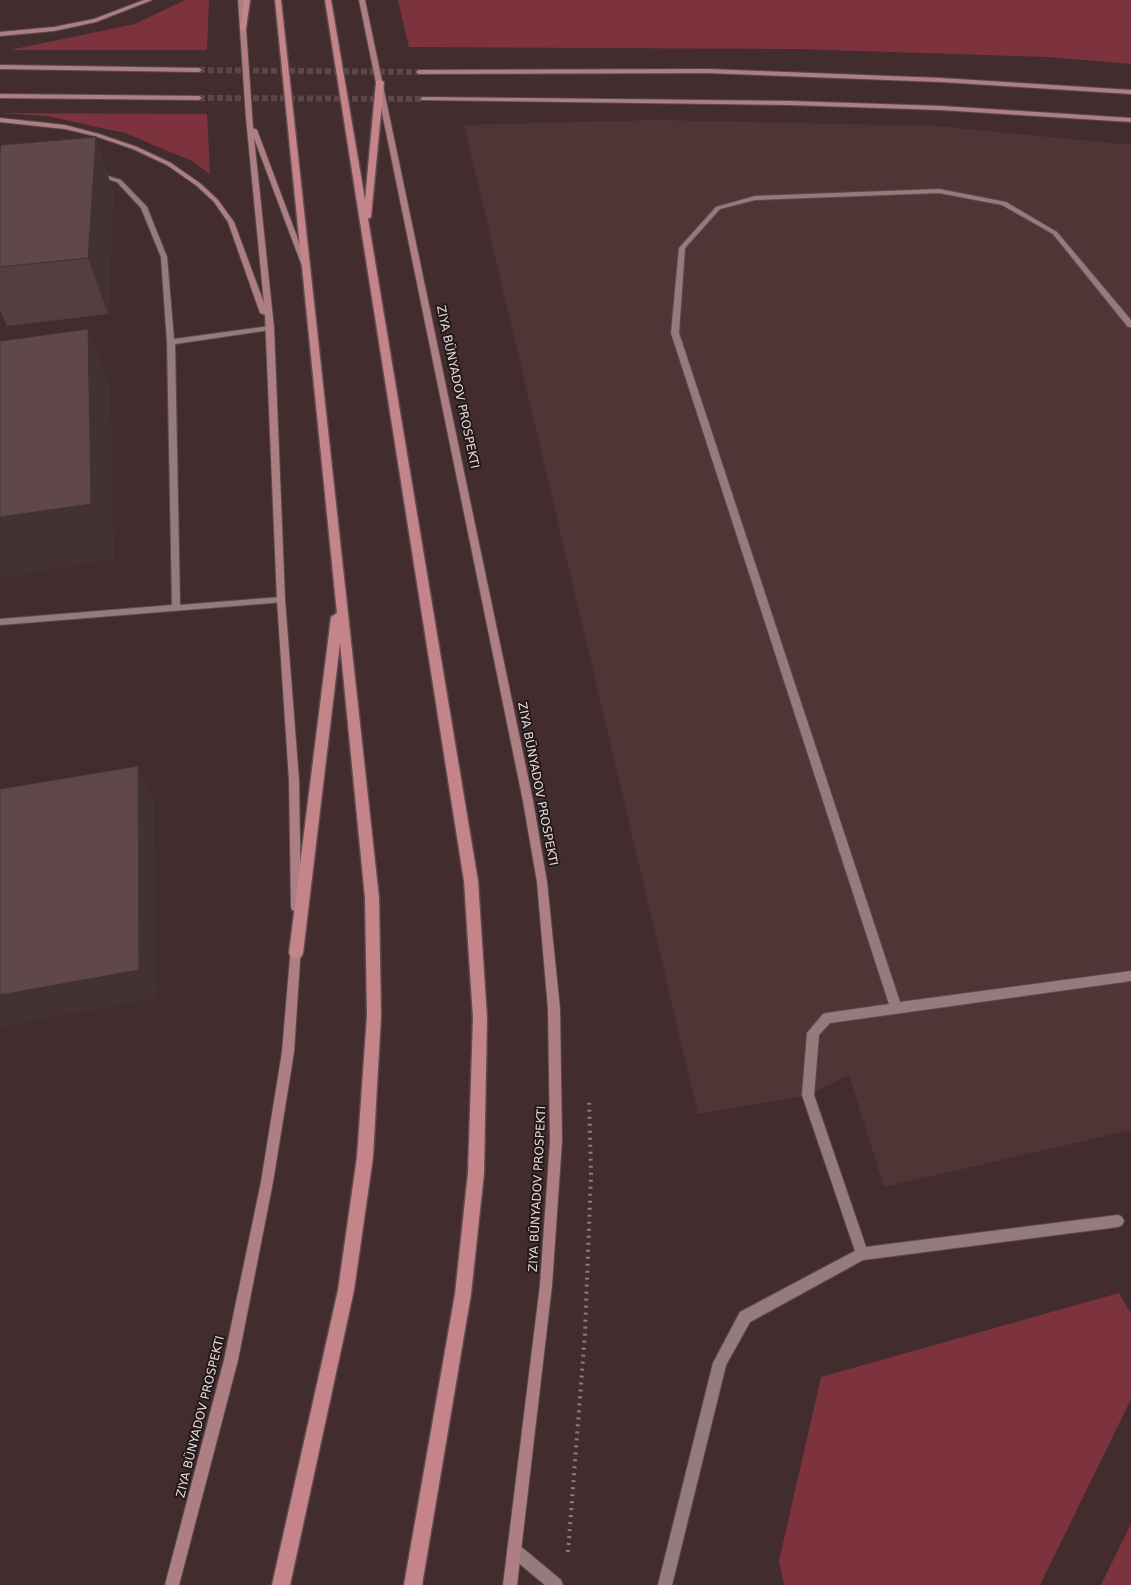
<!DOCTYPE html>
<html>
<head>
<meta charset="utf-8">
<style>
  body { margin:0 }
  canvas { display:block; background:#422c2e }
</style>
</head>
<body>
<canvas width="1131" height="1585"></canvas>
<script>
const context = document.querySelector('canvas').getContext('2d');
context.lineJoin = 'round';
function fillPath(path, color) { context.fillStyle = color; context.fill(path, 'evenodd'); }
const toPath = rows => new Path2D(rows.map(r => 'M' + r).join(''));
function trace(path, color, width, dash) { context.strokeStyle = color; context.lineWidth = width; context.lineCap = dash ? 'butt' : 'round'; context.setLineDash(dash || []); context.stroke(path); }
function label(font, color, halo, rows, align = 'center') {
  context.font = font + ' "DejaVu Sans",sans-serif'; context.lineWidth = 4; context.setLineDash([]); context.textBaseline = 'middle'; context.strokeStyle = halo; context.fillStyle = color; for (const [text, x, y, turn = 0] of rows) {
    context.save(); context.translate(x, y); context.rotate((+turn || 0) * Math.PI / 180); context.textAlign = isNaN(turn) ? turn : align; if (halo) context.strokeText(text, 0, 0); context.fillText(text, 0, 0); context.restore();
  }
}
const built = toPath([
  [656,120,936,126,1131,145,1131,1130,884,1187,849,1075,808,1095,698,1114,464,125]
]);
const green = toPath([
  [185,0,209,0,207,50,10,50,135,24],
  [398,0,1131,0,1131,64,1049,57,797,49,409,47],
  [0,113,207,114,210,174,192,161,125,133,47,116],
  [1119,1293,1131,1314,1131,1399,1040,1585,784,1585,779,1561,821,1377],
  [1131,1524,1131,1585,1101,1585]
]);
const secondaryTunnel = toPath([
  [199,70,419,72],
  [199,98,423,99]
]);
const path = toPath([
  [568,1552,585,1333,591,1174,589,1099]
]);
const lane = toPath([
  [98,173,121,180,147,207,167,257,174,339,270,326,274,328,270,330,175,344,180,605,281,597,284,598,285,600,284,602,0,625,0,619,172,605,167,342,161,257,141,208,117,182,96,176,96,174,98,173],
  [939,189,1006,202,1057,232,1131,320,1131,327,1128,327,1053,234,1002,205,939,193,755,200,720,209,685,248,679,333,900,1002,1131,971,1131,981,830,1023,819,1035,814,1095,866,1247,1118,1215,1122,1217,1124,1221,1122,1225,1118,1227,863,1260,750,1322,726,1365,672,1585,658,1585,713,1363,740,1312,855,1251,802,1095,807,1033,823,1014,827,1013,889,1004,671,333,679,248,716,207,755,196,939,189],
  [514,1543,519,1545,561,1580,563,1585,545,1585,509,1555,507,1550,509,1545,514,1543]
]);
const secondary = toPath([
  [144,0,152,0,96,22,54,31,0,36,0,32,54,27,94,19,144,0],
  [238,0,244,0,253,128,257,130,308,266,305,268,302,266,254,138,274,328,285,600,299,780,301,907,300,910,296,912,292,910,291,907,289,780,277,600,265,315,260,313,228,222,214,202,197,186,167,165,133,149,95,136,65,129,0,122,0,118,65,125,99,134,137,147,171,163,201,184,218,200,234,222,264,303,246,118,238,0],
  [359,0,365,0,533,801,547,882,560,1009,562,1141,552,1285,517,1585,503,1585,540,1285,550,1141,548,1009,537,882,523,801,359,0],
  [0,65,199,68,202,70,199,72,0,69,0,65],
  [707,69,941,78,1131,90,1131,94,941,82,707,73,419,74,416,72,419,70,707,69],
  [0,94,199,96,202,98,199,100,0,98,0,94],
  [423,97,791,101,941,106,1131,118,1131,122,941,110,791,105,421,100,421,98,423,97],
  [296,941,300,943,301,946,294,1052,273,1182,238,1360,179,1585,165,1585,224,1360,261,1182,282,1052,291,946,292,943,296,941]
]);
const primary = toPath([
  [244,0,250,0,246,29,243,31,240,29,244,0],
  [275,0,281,0,379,898,381,1016,373,1157,354,1290,290,1585,272,1585,338,1290,357,1157,367,1016,365,898,340,643,303,953,301,957,296,959,291,957,289,953,331,617,337,613,275,0],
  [325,0,331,0,365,200,376,82,380,80,384,82,371,217,368,219,478,881,487,1018,484,1173,471,1294,422,1585,404,1585,455,1294,468,1173,473,1018,464,881,325,0]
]);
const wall = toPath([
  [96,137,113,192,108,314,7,326,0,310,0,153]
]);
const shadedWall = toPath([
  [96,137,113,192,108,314,88,258],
  [88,329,110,386,114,559,0,578,0,517],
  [138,766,154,799,157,998,0,1027,0,995]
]);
const building = toPath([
  [96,137,88,258,0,267,0,153,1,145,96,137],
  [88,329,91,504,0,517,0,341,88,329],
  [138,766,139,970,0,995,0,789,138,766]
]);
const streetNames = [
  ["ZIYA BÜNYADOV PROSPEKTI",457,387,78],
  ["ZIYA BÜNYADOV PROSPEKTI",537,784,79],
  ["ZIYA BÜNYADOV PROSPEKTI",538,1189,-87],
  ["ZIYA BÜNYADOV PROSPEKTI",201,1417,-76]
];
fillPath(built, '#513436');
fillPath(green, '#7d333e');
trace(secondaryTunnel, '#5b4648', 6, [6, 3]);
trace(lane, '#5d4b4d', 2);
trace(secondary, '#5d4b4d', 2);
trace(primary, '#5d4b4d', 3);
trace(path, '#8e7c7d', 4, [2, 5]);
fillPath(lane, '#957b7c');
fillPath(secondary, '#ad7f83');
fillPath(primary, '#c5838a');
fillPath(wall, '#533e40');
fillPath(shadedWall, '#433234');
fillPath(building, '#60484a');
trace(building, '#433234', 1);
label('12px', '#e7d9da', '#221818', streetNames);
</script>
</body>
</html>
